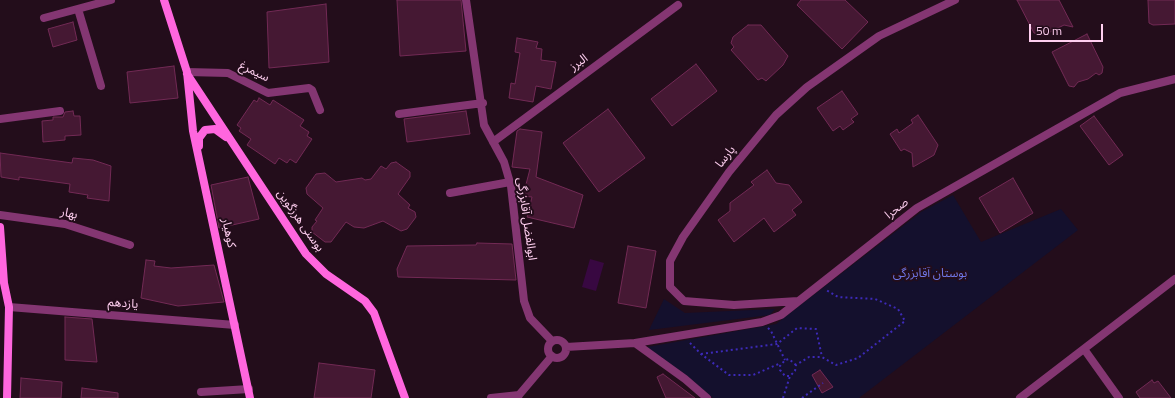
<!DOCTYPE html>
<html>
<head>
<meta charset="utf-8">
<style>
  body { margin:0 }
  #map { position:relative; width:1175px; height:398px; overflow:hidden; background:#230d1b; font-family:"Titillium Web",sans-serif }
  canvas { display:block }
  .scale { position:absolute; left:1029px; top:24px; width:74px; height:18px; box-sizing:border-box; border:2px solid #ffcff0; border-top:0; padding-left:5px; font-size:12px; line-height:14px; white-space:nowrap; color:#ffcff0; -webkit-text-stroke:3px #230d1b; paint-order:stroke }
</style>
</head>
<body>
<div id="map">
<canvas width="1175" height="398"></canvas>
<div class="scale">50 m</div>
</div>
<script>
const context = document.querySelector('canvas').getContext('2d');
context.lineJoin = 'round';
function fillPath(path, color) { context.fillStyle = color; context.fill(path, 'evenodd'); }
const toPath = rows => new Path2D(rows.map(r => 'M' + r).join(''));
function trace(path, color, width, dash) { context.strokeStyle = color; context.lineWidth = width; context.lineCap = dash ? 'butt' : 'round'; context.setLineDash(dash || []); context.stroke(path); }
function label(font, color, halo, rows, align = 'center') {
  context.font = font + ' "Titillium Web","Noto Sans Arabic",sans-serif'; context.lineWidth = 4; context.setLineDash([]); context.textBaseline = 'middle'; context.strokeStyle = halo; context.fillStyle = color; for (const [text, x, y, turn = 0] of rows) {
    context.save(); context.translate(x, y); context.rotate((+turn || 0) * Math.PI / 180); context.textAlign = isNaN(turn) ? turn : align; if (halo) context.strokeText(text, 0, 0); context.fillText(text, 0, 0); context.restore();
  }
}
const green = toPath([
  [953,195,981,242,1061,209,1078,230,859,398,713,398,686,375,647,347,776,324,921,212],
  [664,299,685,313,775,309,770,315,649,330]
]);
const water = toPath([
  [590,259,604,263,596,291,582,287]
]);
const building = toPath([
  [397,0,461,0,466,51,400,56,397,0],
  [801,0,845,0,868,22,842,49,797,5,801,0],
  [1017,0,1059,0,1073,27,1064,25,1044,35,1034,33,1017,0],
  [1148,0,1175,0,1175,24,1153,25,1149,23,1148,0],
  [326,4,329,62,269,68,267,12,326,4],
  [73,22,77,40,53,47,48,29,73,22],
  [748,25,761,25,788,56,783,65,766,81,762,78,758,80,731,50,734,47,731,43,733,37,748,25],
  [1087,34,1103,67,1102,73,1099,75,1096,73,1088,79,1078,82,1074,87,1069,86,1052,52,1087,34],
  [517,38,538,42,536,48,542,49,541,60,556,62,551,89,536,86,533,102,509,98,511,83,515,84,520,53,515,52,517,38],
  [696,64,717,91,672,126,651,99,696,64],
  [174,66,178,98,130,103,127,72,174,66],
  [842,91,858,114,851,119,854,122,843,130,840,126,833,131,817,108,842,91],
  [259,98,270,105,273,100,304,120,300,126,309,132,307,136,312,139,296,163,290,159,287,163,279,158,275,164,247,145,251,139,239,131,241,128,237,125,254,100,257,102,259,98],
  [608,109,645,158,599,192,563,143,608,109],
  [73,111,74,116,80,116,81,135,65,136,65,140,43,142,42,121,53,120,53,117,63,117,65,112,73,111],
  [466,111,470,134,407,142,404,119,466,111],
  [918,115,938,145,934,155,913,167,912,153,904,149,901,151,890,134,897,129,899,133,913,123,911,120,918,115],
  [1094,116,1123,155,1109,165,1080,126,1094,116],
  [520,129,542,132,536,177,583,195,574,228,527,217,532,197,523,196,530,169,512,167,517,131,520,129],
  [0,153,72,163,73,158,93,160,111,166,109,201,87,198,88,195,69,192,70,184,19,177,19,180,1,177,0,153],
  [396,162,410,172,410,177,398,194,410,205,408,208,415,212,416,217,407,229,401,231,383,221,364,228,354,227,346,222,331,242,325,242,312,232,312,227,317,221,315,220,323,208,307,194,306,188,316,174,325,173,336,182,362,178,365,180,371,179,381,166,386,169,391,163,396,162],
  [767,170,776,183,789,185,802,202,792,210,796,215,774,232,764,218,734,242,718,220,730,211,730,203,754,185,751,182,767,170],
  [248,177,259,219,219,228,211,185,248,177],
  [1013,178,1033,213,1000,233,979,198,1013,178],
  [477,243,512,244,516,280,398,277,397,269,407,246,476,245,477,243],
  [628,246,656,251,646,308,618,303,628,246],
  [146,260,155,261,154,266,171,268,214,265,224,302,178,306,141,298,146,260],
  [65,317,92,319,97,362,65,360,65,317],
  [319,363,375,370,371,398,314,398,319,363],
  [820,370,833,387,822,393,812,375,820,370],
  [663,374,695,398,666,398,657,377,663,374],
  [21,378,62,382,61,398,20,398,21,378],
  [1152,380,1154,383,1158,381,1171,398,1140,398,1136,392,1152,380],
  [82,388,118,393,118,398,81,398,82,388]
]);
const path = toPath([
  [768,328,771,331,785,360],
  [690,343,701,354,729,375,753,375,781,363],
  [701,354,777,344,797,328,816,329,822,357],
  [796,365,789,359,785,360,780,366,780,370,785,376,790,376,795,371,796,365,809,357,822,357,836,365,858,358,905,321,898,309,875,299,838,297,826,290],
  [783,398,790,376],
  [802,398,823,383]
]);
const street = toPath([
  [466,0,484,125,504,162,511,186,524,301,530,318,552,341],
  [78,9,101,86],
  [44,18,111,0],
  [187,72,228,73,268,93,309,88,312,90,320,110],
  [399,114,483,103],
  [0,119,60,111],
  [493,142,678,5],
  [450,193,510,182],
  [0,215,65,224,130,245],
  [798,301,734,305,684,301,670,287,670,261,683,237,729,172,776,115,807,87,879,36,955,0],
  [9,307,235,325],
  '548 349a9 9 0 1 1 18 0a9 9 0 1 1-18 0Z',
  [635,343,762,322,781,315,917,208,1120,93,1175,79],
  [566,347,635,343,685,379,707,398],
  [1084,349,1119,398],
  [201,392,249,389],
  [519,395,552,356],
  [491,398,519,395],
  [1020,398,1175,279]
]);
const secondary = toPath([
  [164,0,187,72,193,131,250,398],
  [187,74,306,254,326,274,365,301,374,313,405,398],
  [199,146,199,138,205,130,215,129,226,137],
  [0,227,4,283,9,307,7,398]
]);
const streetNames = [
  ["البرز",579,63,-36],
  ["سیمرغ",254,72,26],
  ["پارسا",726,157,-52],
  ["صحرا",897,209,-38],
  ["بهار",69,214,13],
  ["ابوالفضل آقابزرگی",526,219,82],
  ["بوسنی هرزگوین",300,221,55],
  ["کوهیار",228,233,78],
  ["یازدهم",123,304,4]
];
const parkNames = [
  ["بوستان آقابزرگی",930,274]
];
fillPath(green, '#14102d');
fillPath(water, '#380841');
fillPath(building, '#451833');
trace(building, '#722a55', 1);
trace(path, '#3d2ab8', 2, [2, 3]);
trace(street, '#843672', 8);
trace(secondary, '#ff66de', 8);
label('12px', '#ffcff0', '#230d1b', streetNames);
label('12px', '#7077e7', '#230d1b', parkNames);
</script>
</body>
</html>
